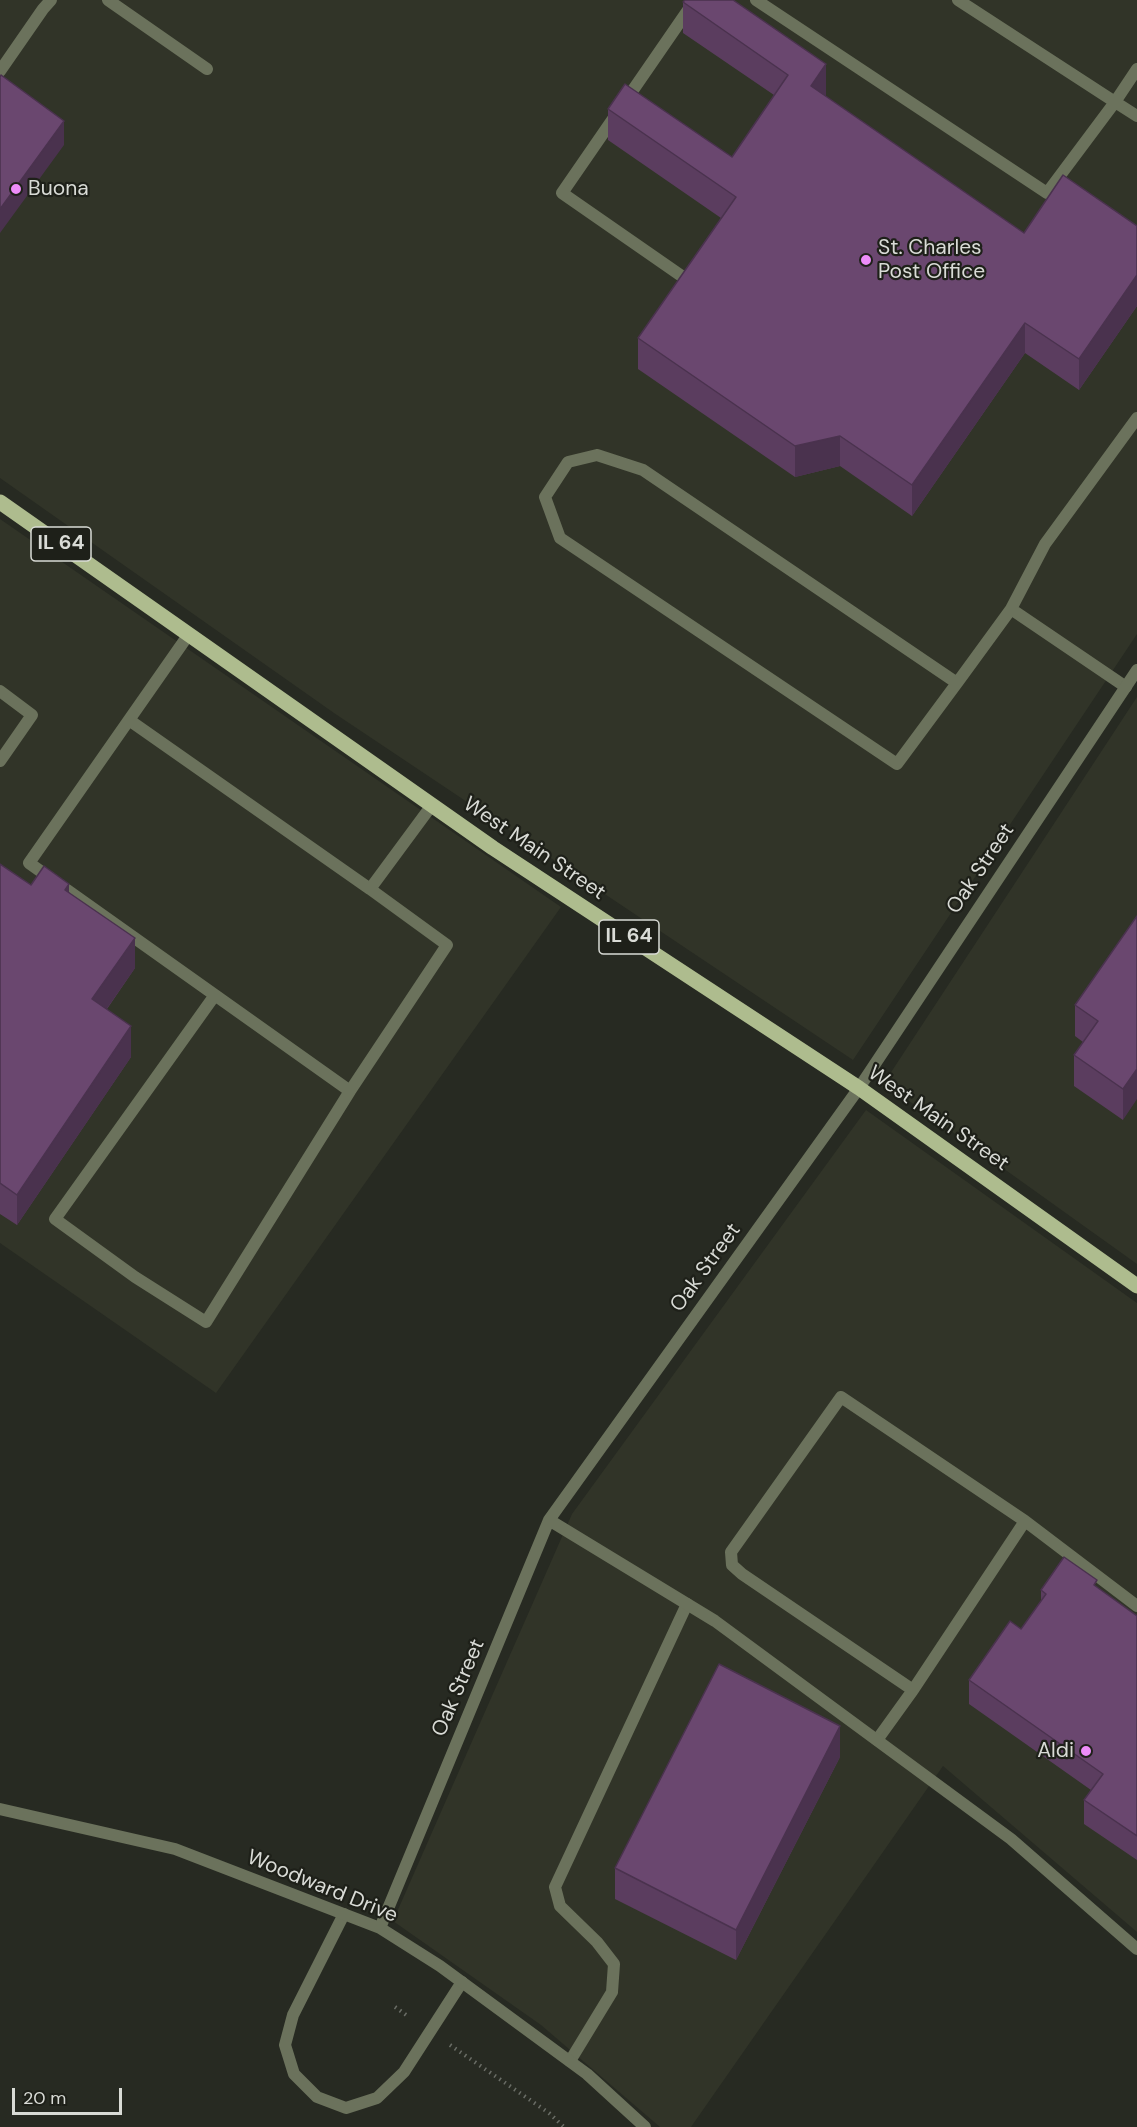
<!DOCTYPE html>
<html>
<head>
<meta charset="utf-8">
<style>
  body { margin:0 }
  #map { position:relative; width:1137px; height:2127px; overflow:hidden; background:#272a22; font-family:"DM Sans",sans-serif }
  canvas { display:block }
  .scale { position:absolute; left:12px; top:2088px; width:110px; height:27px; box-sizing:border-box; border:3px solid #d9dbd6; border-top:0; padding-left:8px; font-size:18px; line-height:21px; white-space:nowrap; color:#d9dbd6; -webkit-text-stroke:4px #1e2019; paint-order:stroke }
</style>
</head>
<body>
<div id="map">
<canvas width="1137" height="2127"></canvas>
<div class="scale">20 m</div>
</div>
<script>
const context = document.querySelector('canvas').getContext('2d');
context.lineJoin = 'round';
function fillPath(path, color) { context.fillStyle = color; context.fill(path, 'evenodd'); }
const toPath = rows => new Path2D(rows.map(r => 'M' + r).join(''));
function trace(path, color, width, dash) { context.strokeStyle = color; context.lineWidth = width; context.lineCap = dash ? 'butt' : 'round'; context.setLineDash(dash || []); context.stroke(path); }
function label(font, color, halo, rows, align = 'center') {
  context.font = font + ' "DM Sans",sans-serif'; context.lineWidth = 4.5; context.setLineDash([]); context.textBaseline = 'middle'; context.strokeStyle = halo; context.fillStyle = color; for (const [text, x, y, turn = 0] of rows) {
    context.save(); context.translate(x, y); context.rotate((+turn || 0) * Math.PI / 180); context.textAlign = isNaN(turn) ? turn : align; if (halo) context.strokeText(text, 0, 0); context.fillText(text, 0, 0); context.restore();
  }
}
const built = toPath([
  [0,0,1137,0,1137,634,853,1060,334,713,0,478],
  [0,519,561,907,216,1393,0,1243],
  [1137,697,1137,1264,884,1083],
  [866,1110,1137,1303,1137,1932,943,1766,691,2127,660,2127,541,2025,393,1921,572,1514]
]);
const path = toPath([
  [395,2007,409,2017],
  [450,2045,549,2113,564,2127]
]);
const service = toPath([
  [108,0,207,69],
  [756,0,1047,193,1115,102,958,0],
  [1137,69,1115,102,1137,116],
  [0,71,43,9,51,0],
  [683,277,562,193,695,0],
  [597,455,643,470,957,683,897,764,560,538,545,497,568,462,597,455],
  [1011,609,1045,544,1137,418],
  [189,634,29,863,350,1091,447,945,370,889,432,805],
  [957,683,1011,609,1126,687],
  [0,691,32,715,0,761],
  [129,720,370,889],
  [215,995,55,1219,135,1277,206,1322,350,1091],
  [913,1690,1025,1521],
  [877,1740,913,1690,742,1574,732,1565,731,1552,841,1397,1025,1521,1137,1606],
  [344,1914,293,2015,285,2045,294,2074,317,2097,346,2108,377,2098,404,2072,462,1982],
  [570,2061,612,1992,614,1964,597,1942,560,1906,555,1887,687,1604]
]);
const minor = toPath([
  [549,1520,715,1621,1011,1839,1137,1949],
  [0,1809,175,1849,380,1928,440,1966,587,2074,645,2127],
  [380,1928,549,1520,859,1088,1137,670]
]);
const primary = toPath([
  [0,502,493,848,859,1088,1137,1286]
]);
const wall = toPath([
  [683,2,826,95,825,96,1024,233,1137,226,1137,306,1079,390,1025,353,912,516,840,466,795,477,638,369,638,338,721,218,608,140,608,109,732,157,774,95,683,33],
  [0,864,31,885,69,892,135,968,107,1009,131,1057,17,1225,0,1214],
  [1137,916,1123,1120,1074,1086,1074,1055,1083,1042,1075,1036,1075,1005],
  [1097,1588,1137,1616,1137,1860,1084,1824,1084,1800,1091,1790,969,1704,969,1680,1021,1629,1041,1601,1041,1590],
  [840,1757,736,1960,615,1899,615,1868]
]);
const shadedWall = toPath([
  [826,64,826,95,811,117,811,86],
  [64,121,64,145,0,233,0,209],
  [1137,275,1137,306,1079,390,1079,359],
  [1025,323,1025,353,912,516,912,485],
  [840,436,840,466,795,477,795,446],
  [69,884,69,914,65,890],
  [135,938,135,968,92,1030,92,999],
  [131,1026,131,1057,17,1225,17,1195],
  [1137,1069,1137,1099,1123,1120,1123,1089],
  [840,1726,840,1757,736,1960,736,1930]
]);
const building = toPath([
  [685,0,733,0,826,64,811,86,1024,233,1063,175,1137,226,1137,275,1079,359,1025,323,912,485,840,436,795,446,638,338,736,197,608,109,625,84,732,157,788,75,683,2,685,0],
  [1,75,64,121,0,209,0,77,1,75],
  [0,864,31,885,44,866,69,884,65,890,135,938,92,999,131,1026,17,1195,0,1183,0,864],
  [1137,916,1137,1069,1123,1089,1074,1055,1098,1021,1075,1005,1137,916],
  [1064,1557,1097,1580,1094,1585,1137,1616,1137,1836,1084,1800,1103,1774,969,1680,1010,1621,1021,1629,1046,1594,1041,1590,1064,1557],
  [719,1664,840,1726,736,1930,615,1868,719,1664]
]);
const markers = [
  [16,189,6,"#ed8cf9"],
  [866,260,6,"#ed8cf9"],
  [1086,1751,6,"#ed8cf9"]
];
const shields = [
  [61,544,60],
  [629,937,60]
];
const shieldNames = [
  ["IL 64",61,544],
  ["IL 64",629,937]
];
const poiNames = [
  ["Buona",28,189],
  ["St. Charles",878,248],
  ["Post Office",878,272],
  ["Aldi",1074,1751,"right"]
];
const streetNames = [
  ["West Main Street",534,849,34],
  ["Oak Street",981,869,-56],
  ["West Main Street",938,1119,35],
  ["Oak Street",706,1268,-54],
  ["Oak Street",459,1688,-67],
  ["Woodward Drive",322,1887,22]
];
fillPath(built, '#313428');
trace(path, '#6a6d66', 4, [1.5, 4.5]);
trace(service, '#6b725c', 12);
trace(minor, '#6b725c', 12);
trace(primary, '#aebc8e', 15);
fillPath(wall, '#5b3d5f');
fillPath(shadedWall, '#4a324e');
fillPath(building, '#6a476f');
trace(building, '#4a324e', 1.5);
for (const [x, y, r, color] of markers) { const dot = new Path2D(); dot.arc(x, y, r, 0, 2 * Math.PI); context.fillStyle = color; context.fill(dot); trace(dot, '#1e2019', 2); }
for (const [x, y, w] of shields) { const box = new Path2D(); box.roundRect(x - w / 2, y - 17, w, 34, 4.5); context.fillStyle = '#1e2019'; context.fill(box); trace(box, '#d9dbd6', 1.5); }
label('bold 20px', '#d9dbd6', null, shieldNames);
label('21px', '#d9dbd6', '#1e2019', poiNames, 'left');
label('21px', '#d9dbd6', '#1e2019', streetNames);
</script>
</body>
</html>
